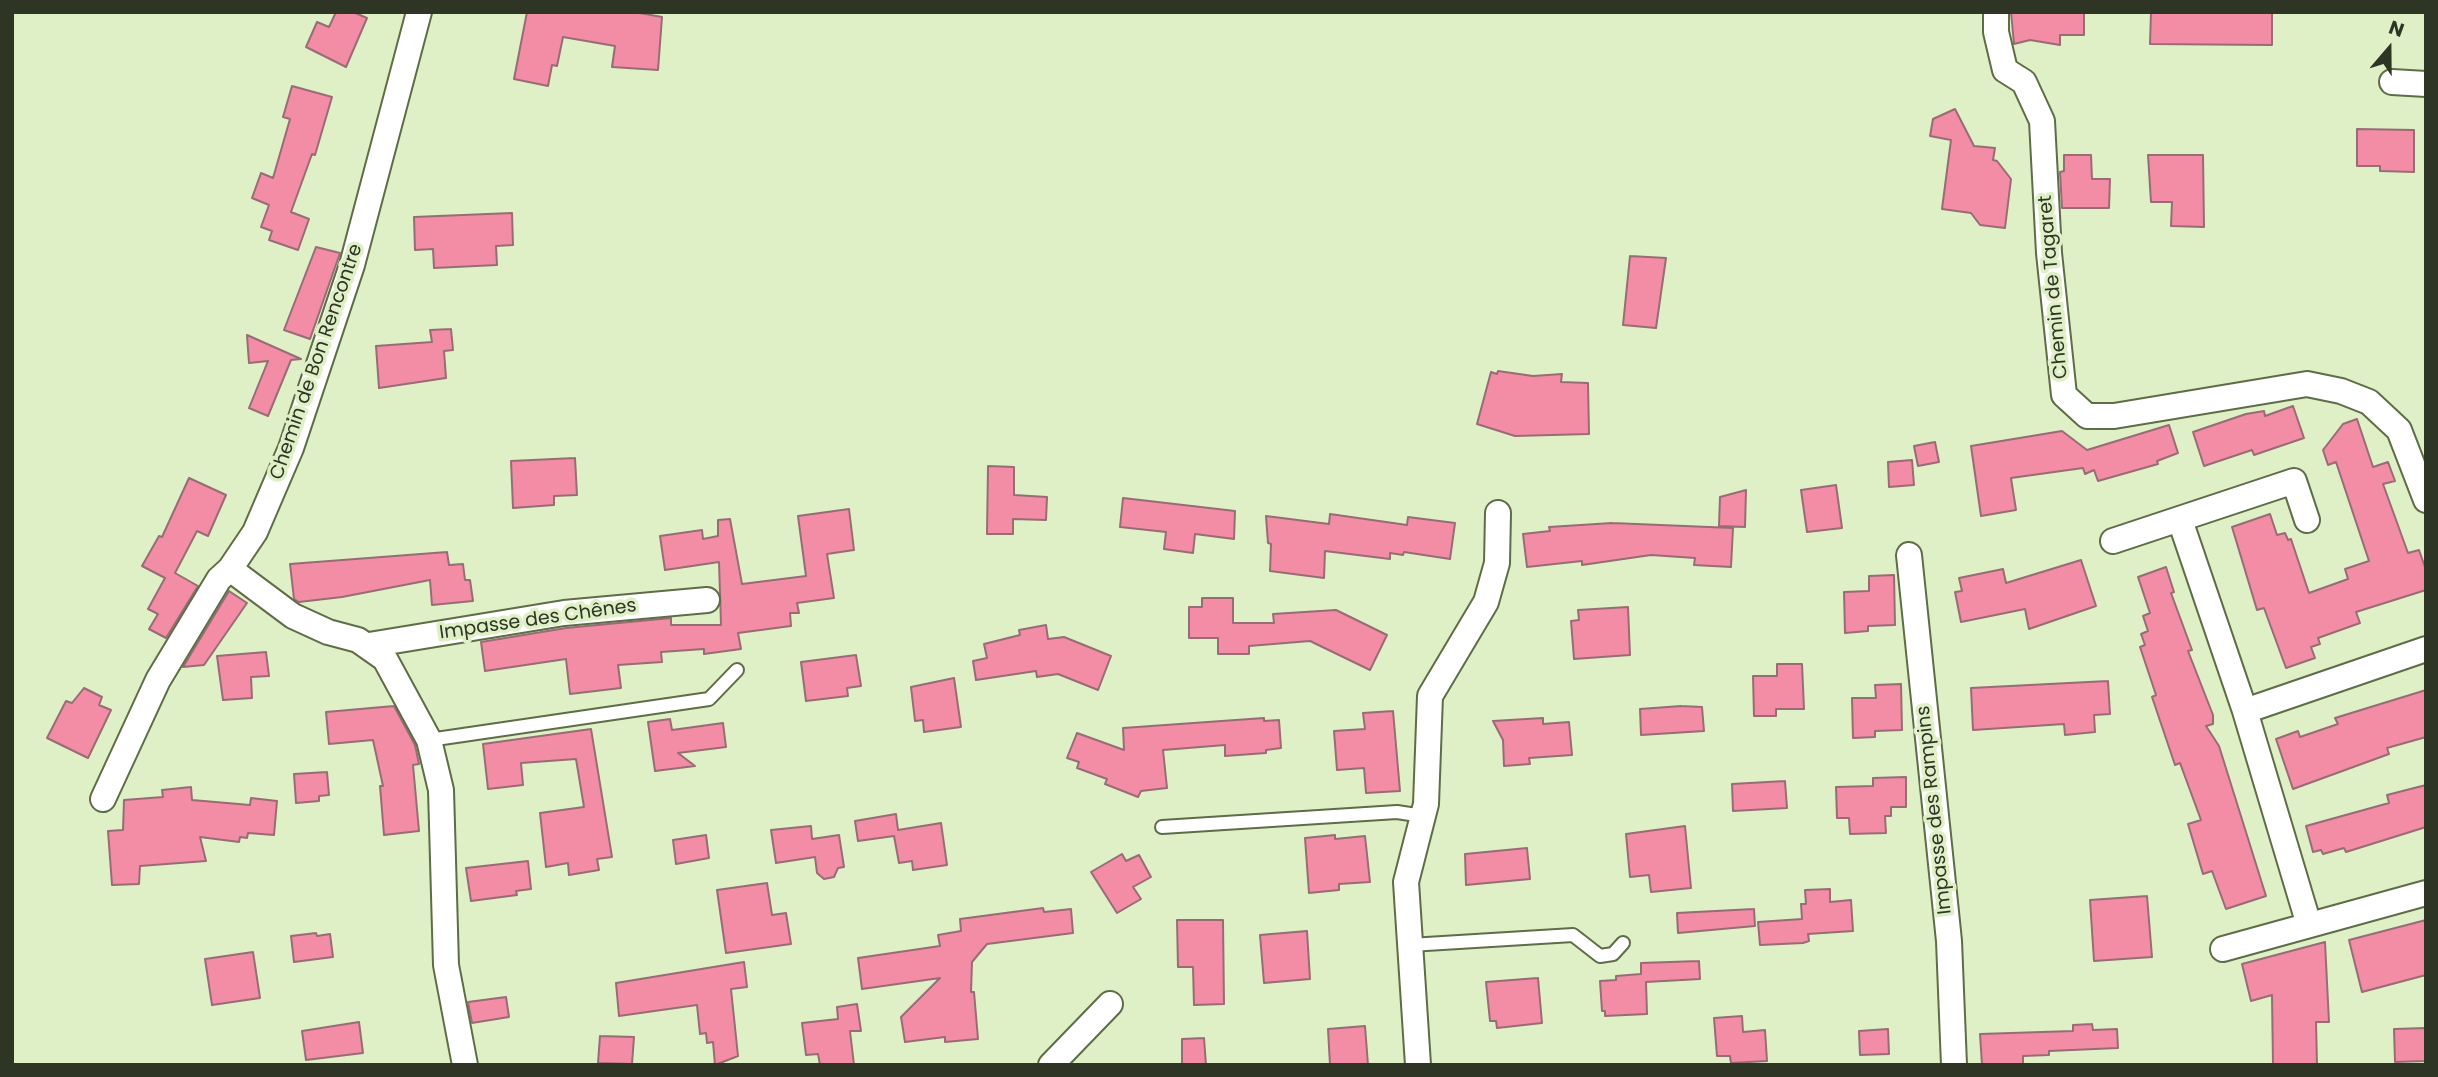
<!DOCTYPE html>
<html>
<head>
<meta charset="utf-8">
<style>
  body { margin:0 }
  #map { position:relative; width:2438px; height:1077px; overflow:hidden; background:#dff0c7; font-family:Poppins,sans-serif }
  canvas { display:block }
  .frame { position:absolute; inset:0; border:14px solid #2e3525; pointer-events:none }
  .north { position:absolute; left:2354px; top:14px; width:70px; height:70px; -webkit-text-stroke:5px #dff0c7; paint-order:stroke; rotate:20deg; font-size:19px; font-weight:700; line-height:28px; text-align:center; color:#2e3525 }
  .north::after { content:''; display:block; margin:auto; width:24px; height:32px; background:#2e3525; clip-path:polygon(50% 0,100% 100%,50% 72%,0 100%) }
</style>
</head>
<body>
<div id="map">
<canvas width="2438" height="1077"></canvas>
<div class="frame"></div>
<div class="north">N</div>
</div>
<script>
const context = document.querySelector('canvas').getContext('2d');
context.lineJoin = 'round';
function fillPath(path, color) { context.fillStyle = color; context.fill(path, 'evenodd'); }
const toPath = rows => new Path2D(rows.map(r => 'M' + r).join(''));
function trace(path, color, width, dash) { context.strokeStyle = color; context.lineWidth = width; context.lineCap = dash ? 'butt' : 'round'; context.setLineDash(dash || []); context.stroke(path); }
function label(font, color, halo, rows, align = 'center') {
  context.font = font + ' Poppins,sans-serif'; context.lineWidth = 7; context.setLineDash([]); context.textBaseline = 'middle'; context.strokeStyle = halo; context.fillStyle = color; for (const [text, x, y, turn = 0] of rows) {
    context.save(); context.translate(x, y); context.rotate((+turn || 0) * Math.PI / 180); context.textAlign = isNaN(turn) ? turn : align; if (halo) context.strokeText(text, 0, 0); context.fillText(text, 0, 0); context.restore();
  }
}
const building = toPath([
  [336,12,353,12,367,18,346,67,306,47,317,22,329,27,336,12],
  [527,12,634,12,662,17,658,70,612,67,615,46,563,37,557,66,552,65,548,86,514,79,527,12],
  [2011,12,2084,12,2084,35,2060,35,2060,45,2030,40,2014,44,2011,12],
  [2151,12,2272,12,2272,45,2150,44,2151,12],
  [292,86,332,97,315,155,312,154,291,212,309,219,298,250,269,240,272,231,261,227,269,205,252,198,261,173,273,178,290,119,283,117,292,86],
  [1955,109,1974,146,1995,148,1993,160,1997,161,2011,179,2005,228,1980,225,1971,213,1942,209,1951,140,1930,136,1933,119,1955,109],
  [2357,129,2414,130,2414,172,2380,171,2380,166,2357,166,2357,129],
  [2064,155,2091,155,2092,179,2110,179,2109,208,2062,208,2060,172,2064,171,2064,155],
  [2148,155,2203,155,2204,227,2171,226,2172,202,2151,202,2148,155],
  [512,213,513,245,496,246,497,265,434,268,433,249,415,250,414,217,512,213],
  [316,247,340,253,310,339,284,330,316,247],
  [1630,256,1666,258,1656,328,1623,325,1630,256],
  [451,329,453,350,444,351,446,378,379,388,376,346,432,342,430,330,451,329],
  [247,335,301,359,291,360,268,416,249,408,268,361,249,363,247,335],
  [1498,371,1533,376,1562,374,1561,382,1588,383,1589,434,1515,436,1477,424,1491,372,1497,374,1498,371],
  [2293,406,2304,438,2254,455,2252,450,2204,466,2193,432,2246,414,2264,411,2265,416,2293,406],
  [2357,419,2373,467,2388,462,2395,481,2383,484,2408,553,2419,550,2426,570,2426,590,2356,612,2360,623,2318,638,2320,644,2311,647,2315,658,2286,668,2264,608,2257,610,2232,527,2270,514,2277,535,2285,533,2288,540,2291,539,2309,593,2348,579,2345,569,2369,561,2336,462,2328,465,2323,450,2343,424,2357,419],
  [2169,425,2178,453,2157,461,2158,464,2098,481,2094,470,2085,474,2083,468,2011,478,2016,510,1981,516,1971,446,2062,431,2087,450,2169,425],
  [1935,442,1939,462,1918,466,1914,446,1935,442],
  [575,458,577,495,554,496,554,505,513,508,511,461,575,458],
  [1912,460,1914,485,1889,487,1888,462,1912,460],
  [988,466,1014,467,1014,495,1047,497,1046,520,1013,519,1013,534,987,534,988,466],
  [189,478,226,495,208,536,197,531,175,573,198,586,166,638,149,629,158,614,148,609,165,578,142,566,159,536,162,537,189,478],
  [1836,485,1842,528,1807,532,1801,490,1836,485],
  [1746,490,1745,527,1719,526,1720,497,1746,490],
  [1123,498,1235,511,1234,539,1195,534,1193,553,1164,549,1166,532,1120,527,1123,498],
  [849,509,854,550,827,554,834,598,797,603,799,613,790,613,791,626,738,633,741,649,704,654,704,649,661,652,662,662,618,665,621,688,570,694,566,659,485,671,481,642,566,628,671,618,671,625,721,625,719,562,665,570,660,536,702,530,703,539,718,536,718,520,730,519,742,584,806,576,798,516,849,509],
  [1330,514,1407,525,1408,517,1455,523,1450,559,1404,552,1403,555,1390,553,1390,559,1325,551,1324,578,1270,571,1271,544,1268,543,1266,516,1329,524,1330,514],
  [1612,523,1733,528,1731,567,1694,565,1695,558,1651,555,1582,565,1582,561,1527,567,1523,534,1550,531,1549,527,1612,523],
  [447,552,449,565,463,564,465,580,470,580,473,601,432,605,430,580,342,597,299,602,294,599,290,564,447,552],
  [2081,560,2096,606,2029,629,2025,609,1961,622,1955,592,1962,591,1959,578,2003,569,2006,583,2081,560],
  [2166,567,2174,592,2171,593,2192,650,2188,651,2213,715,2213,724,2206,726,2219,746,2266,896,2226,909,2212,871,2203,874,2188,824,2201,820,2180,763,2175,765,2152,697,2156,695,2140,647,2145,645,2141,634,2148,631,2143,616,2150,613,2138,577,2166,567],
  [1894,575,1895,625,1868,626,1868,631,1845,633,1844,592,1869,591,1869,576,1894,575],
  [229,591,247,603,204,665,183,667,229,591],
  [1202,598,1233,598,1233,623,1274,623,1273,614,1336,610,1387,635,1370,670,1310,641,1249,646,1249,654,1218,654,1218,638,1189,638,1189,607,1202,607,1202,598],
  [1628,607,1630,655,1574,659,1571,621,1579,620,1578,610,1628,607],
  [1046,625,1048,639,1064,637,1111,656,1098,690,1058,674,1037,677,1036,671,976,680,973,661,987,658,984,644,1020,635,1019,630,1046,625],
  [266,652,269,676,251,677,252,698,223,700,217,656,266,652],
  [856,655,861,686,847,688,848,696,806,701,801,662,856,655],
  [1777,664,1802,664,1804,709,1776,709,1776,716,1754,716,1753,676,1777,676,1777,664],
  [954,678,961,727,924,732,923,720,915,721,911,687,954,678],
  [2108,681,2110,714,2094,715,2095,732,2065,735,2064,724,1973,730,1971,688,2108,681],
  [1901,684,1902,730,1875,731,1875,737,1853,738,1852,698,1876,698,1875,685,1901,684],
  [84,688,102,697,99,705,111,710,88,758,47,738,66,701,72,703,84,688],
  [2426,690,2426,737,2387,748,2389,754,2293,789,2276,739,2298,731,2300,737,2338,724,2335,718,2426,690],
  [394,706,415,745,419,764,413,765,419,831,384,835,380,786,383,786,373,740,329,744,326,712,394,706],
  [1681,706,1702,707,1704,731,1641,735,1640,709,1681,706],
  [1393,711,1400,791,1366,793,1364,768,1337,770,1334,731,1365,729,1363,713,1393,711],
  [1264,718,1264,721,1279,720,1281,748,1266,750,1266,753,1225,756,1225,745,1163,750,1167,788,1141,791,1138,797,1105,784,1107,779,1077,768,1079,762,1067,758,1077,733,1124,750,1123,728,1264,718],
  [1543,718,1543,724,1569,722,1572,755,1529,758,1530,764,1504,766,1503,740,1493,721,1543,718],
  [670,719,672,730,723,723,726,747,678,753,695,766,655,771,648,722,670,719],
  [591,729,612,857,597,859,599,870,569,875,568,863,546,867,540,813,584,807,576,759,521,763,523,785,488,789,483,744,591,729],
  [327,772,329,795,319,796,319,801,296,803,294,774,327,772],
  [1906,777,1906,807,1891,807,1891,816,1885,816,1886,833,1850,834,1849,818,1837,818,1836,787,1873,786,1873,778,1906,777],
  [1785,781,1787,808,1733,811,1732,784,1785,781],
  [2426,785,2426,827,2346,852,2344,848,2323,854,2321,850,2313,852,2306,826,2389,803,2387,795,2426,785],
  [191,787,192,800,250,805,251,798,277,801,274,835,248,833,247,838,240,837,239,842,200,837,206,861,140,866,139,884,112,885,108,831,123,830,124,800,163,797,162,790,191,787],
  [896,814,898,830,941,823,947,865,913,870,912,861,899,863,894,836,858,841,855,821,896,814],
  [811,826,812,839,839,835,844,867,838,868,834,877,824,879,817,873,815,857,776,863,771,830,811,826],
  [1685,826,1691,888,1651,892,1649,875,1630,877,1626,834,1685,826],
  [706,835,709,858,676,864,673,840,706,835],
  [1335,835,1335,839,1365,836,1370,882,1339,884,1339,890,1309,893,1305,838,1335,835],
  [1527,848,1530,879,1466,885,1465,854,1527,848],
  [1122,854,1126,861,1139,855,1151,877,1133,887,1141,899,1117,913,1091,872,1122,854],
  [528,861,531,889,516,891,517,895,471,901,466,868,528,861],
  [767,883,772,915,786,913,791,944,726,953,717,890,767,883],
  [1830,889,1830,902,1851,900,1853,931,1808,934,1809,941,1803,943,1760,945,1758,922,1802,919,1801,904,1806,904,1805,890,1830,889],
  [2147,896,2152,957,2094,961,2090,900,2147,896],
  [1043,908,1044,912,1071,909,1073,933,987,944,972,962,971,992,974,992,978,1039,945,1042,945,1037,905,1042,901,1017,940,978,862,989,858,958,940,946,938,935,961,931,960,919,1043,908],
  [1754,909,1755,926,1678,933,1677,913,1754,909],
  [1177,920,1223,920,1224,1004,1194,1005,1193,967,1178,967,1177,920],
  [2426,920,2426,975,2362,992,2349,940,2426,920],
  [1307,931,1310,979,1264,983,1260,935,1307,931],
  [316,933,317,936,330,934,333,957,294,962,291,936,316,933],
  [2325,942,2329,1022,2316,1022,2317,1065,2273,1065,2272,995,2251,1001,2242,964,2325,942],
  [253,952,260,998,212,1005,205,959,253,952],
  [1699,961,1700,979,1646,982,1647,1014,1605,1016,1605,1011,1602,1011,1600,981,1616,980,1616,976,1641,974,1641,963,1699,961],
  [744,962,747,987,731,989,738,1056,715,1065,713,1042,707,1043,706,1033,700,1034,697,1005,619,1016,616,983,744,962],
  [1538,978,1542,1023,1497,1028,1496,1021,1490,1021,1486,982,1538,978],
  [506,997,509,1017,472,1023,468,1002,506,997],
  [857,1004,861,1031,850,1031,854,1065,820,1065,818,1054,806,1055,802,1023,838,1019,837,1007,857,1004],
  [1742,1016,1743,1032,1765,1030,1767,1061,1731,1063,1730,1056,1717,1056,1714,1018,1742,1016],
  [359,1022,363,1053,306,1060,302,1031,359,1022],
  [2092,1024,2093,1030,2117,1029,2118,1048,2049,1051,2049,1055,2023,1056,2023,1064,1982,1065,1980,1034,2073,1031,2073,1025,2092,1024],
  [1365,1026,1368,1065,1330,1065,1328,1029,1365,1026],
  [2426,1028,2426,1061,2395,1062,2394,1029,2426,1028],
  [1888,1029,1889,1054,1860,1055,1859,1031,1888,1029],
  [600,1036,634,1037,632,1064,598,1063,600,1036],
  [1204,1038,1206,1065,1182,1065,1182,1039,1204,1038]
]);
const service = toPath([
  [429,740,709,699,737,670],
  [1162,827,1397,812,1423,816],
  [1410,945,1573,935,1600,956,1613,954,1623,943]
]);
const minor = toPath([
  [419,12,352,265,291,448,255,532,230,569,293,616,328,632,358,640,385,659,429,740,441,790,446,965,465,1065],
  [1996,12,1996,32,2005,70,2024,82,2042,121,2049,253,2064,395,2087,416,2114,416,2307,384,2341,391,2369,402,2399,430,2426,500],
  [2392,82,2426,84],
  [2180,520,2245,711,2309,925],
  [2113,541,2294,481,2307,520],
  [1909,555,1949,941,1954,1065],
  [369,645,564,613,707,600],
  [2245,711,2426,649],
  [103,799,158,680,219,579,230,569],
  [2223,949,2426,893],
  [1051,1065,1110,1004],
  [1418,1065,1406,882,1426,804,1430,696,1486,602,1497,563,1498,513]
]);
const streetNames = [
  ["Chemin de Tagaret",2054,287,-95],
  ["Chemin de Bon Rencontre",317,362,-71],
  ["Impasse des Chênes",538,620,-8],
  ["Impasse des Rampins",1935,810,-96]
];
fillPath(building, '#f28da5');
trace(building, '#986c75', 2);
trace(service, '#5e6c48', 16);
trace(minor, '#5e6c48', 28);
trace(service, '#fff', 12);
trace(minor, '#fff', 24);
label('19px', '#2e3525', '#dff0c7', streetNames);
</script>
</body>
</html>
